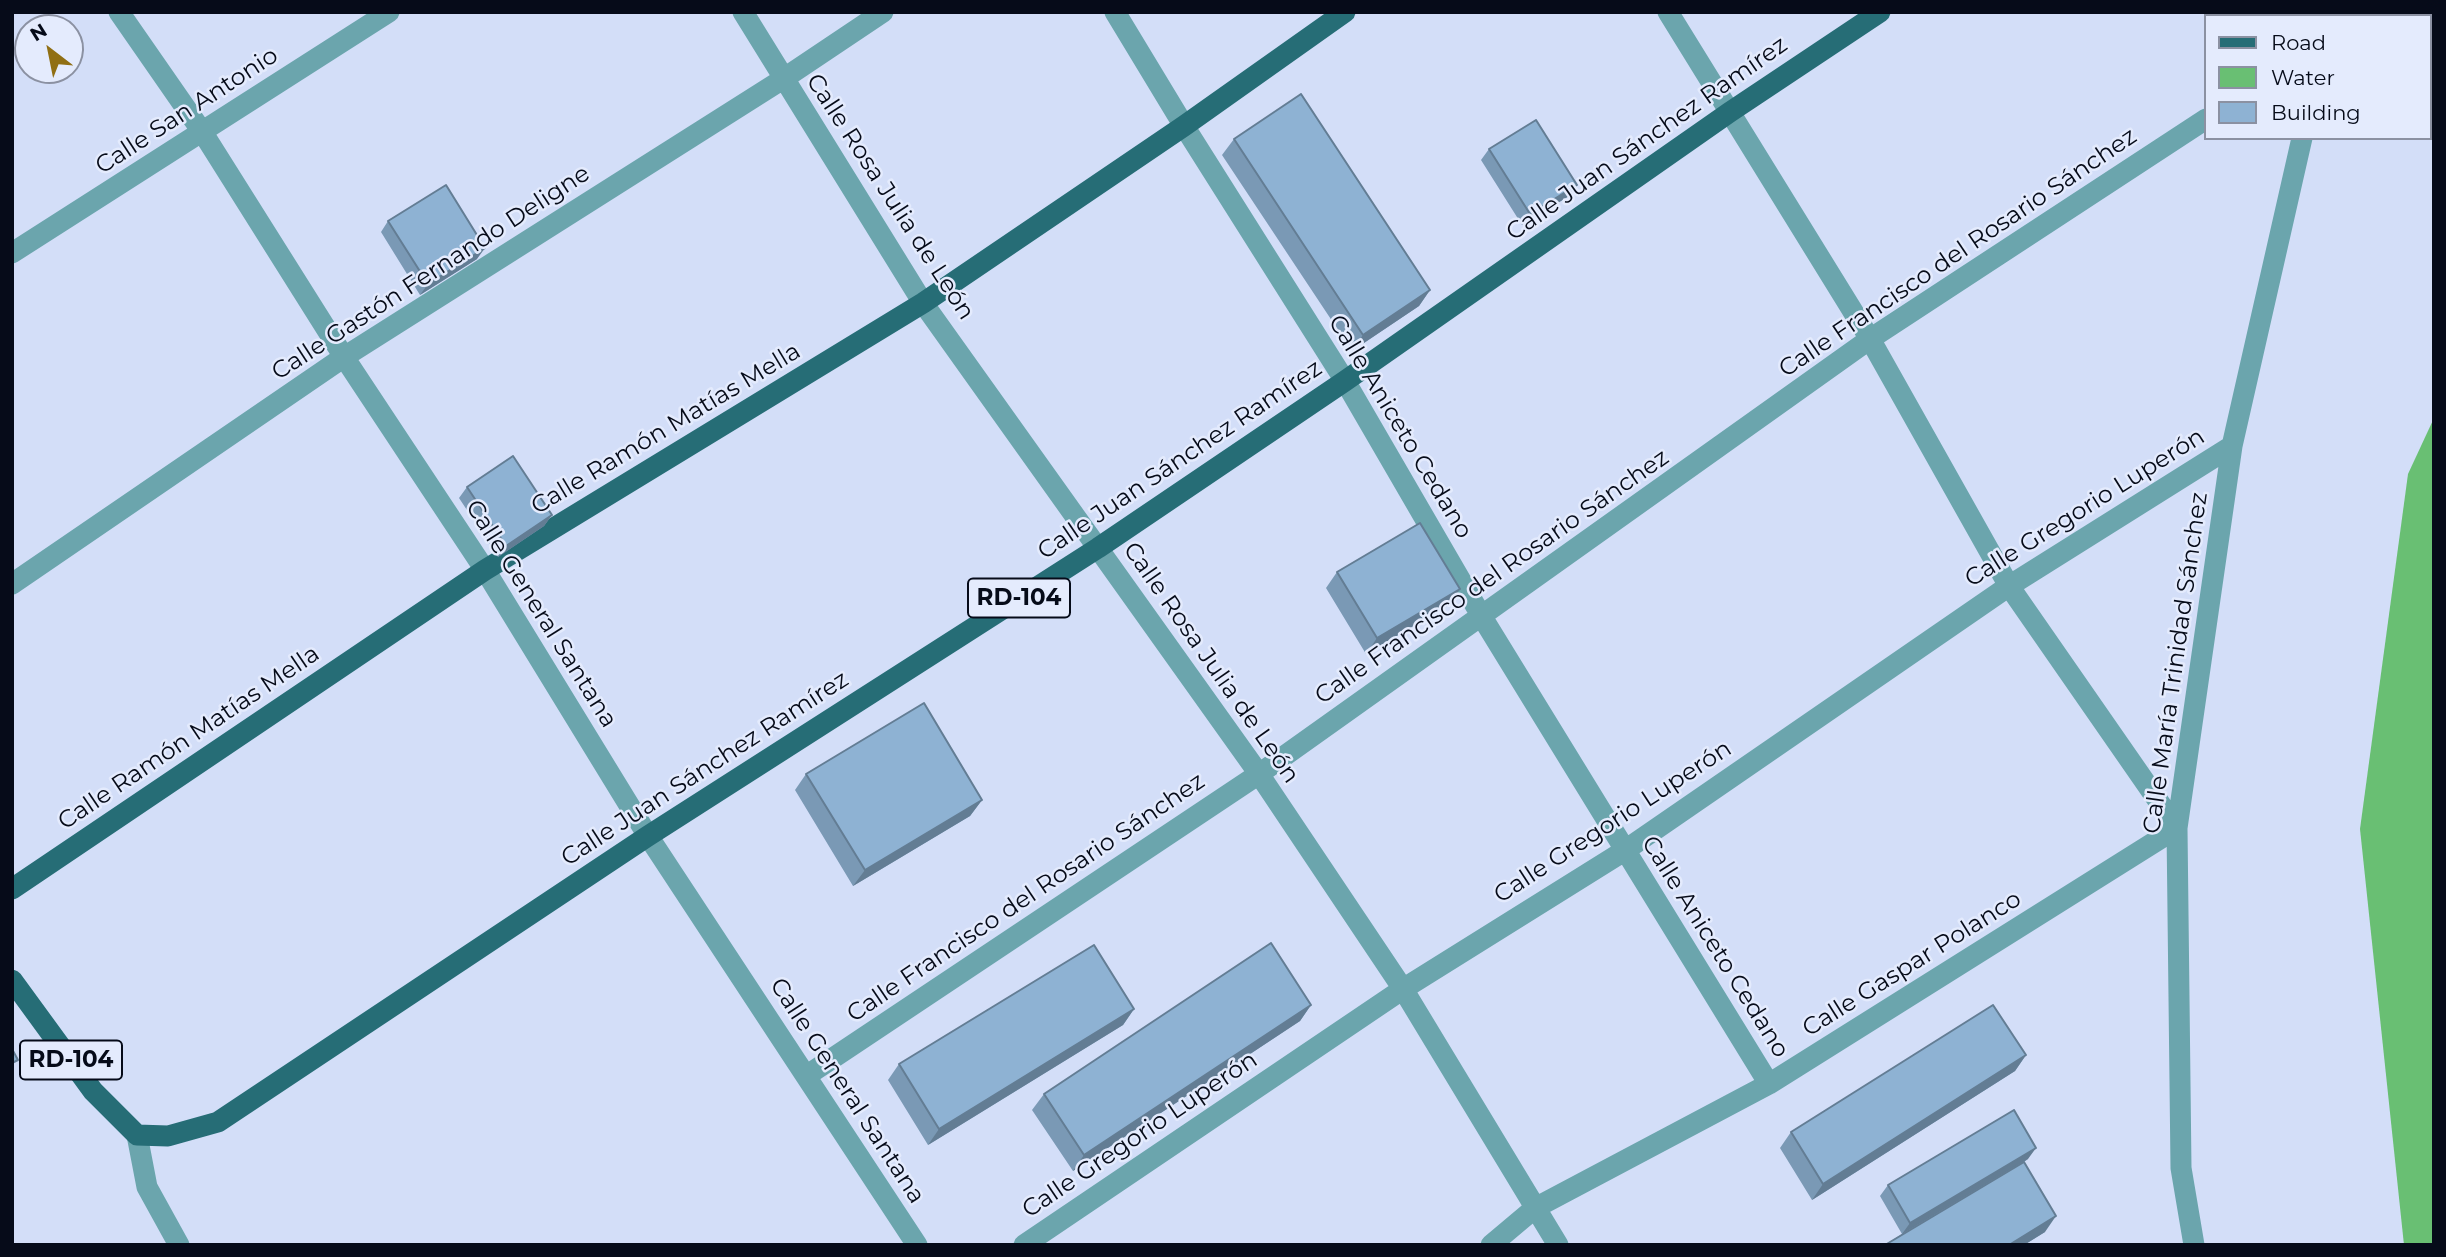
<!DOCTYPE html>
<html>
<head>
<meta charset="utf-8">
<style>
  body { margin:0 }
  #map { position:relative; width:2446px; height:1257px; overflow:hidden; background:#d3def8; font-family:Montserrat,sans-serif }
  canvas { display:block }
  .frame { position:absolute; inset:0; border:14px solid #060b19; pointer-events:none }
  .legend { position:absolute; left:2204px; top:14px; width:228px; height:126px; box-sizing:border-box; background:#e4ebfd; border:2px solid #8b91a2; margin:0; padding:9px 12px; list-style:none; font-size:21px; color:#060b19 }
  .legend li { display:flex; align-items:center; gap:14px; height:35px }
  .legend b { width:35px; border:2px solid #8b91a2 }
  .north { position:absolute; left:14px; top:14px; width:70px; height:70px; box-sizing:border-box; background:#e4ebfd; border:2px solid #8b91a2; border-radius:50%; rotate:328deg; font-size:19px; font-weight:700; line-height:28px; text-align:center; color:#060b19 }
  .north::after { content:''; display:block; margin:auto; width:24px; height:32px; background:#906f14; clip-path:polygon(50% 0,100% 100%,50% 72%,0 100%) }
</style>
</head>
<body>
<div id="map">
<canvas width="2446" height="1257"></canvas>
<div class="frame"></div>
<ul class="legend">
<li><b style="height:9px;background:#266d76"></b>Road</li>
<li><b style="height:19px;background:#69bf73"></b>Water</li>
<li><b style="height:19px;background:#8eb2d3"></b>Building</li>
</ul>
<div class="north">N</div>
</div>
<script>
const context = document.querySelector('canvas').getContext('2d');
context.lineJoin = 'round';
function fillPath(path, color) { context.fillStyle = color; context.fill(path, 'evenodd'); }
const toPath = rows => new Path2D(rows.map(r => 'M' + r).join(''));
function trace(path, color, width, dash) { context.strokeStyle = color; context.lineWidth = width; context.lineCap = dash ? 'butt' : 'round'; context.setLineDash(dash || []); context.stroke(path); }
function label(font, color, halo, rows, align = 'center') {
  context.font = font + ' Montserrat,sans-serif'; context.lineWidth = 5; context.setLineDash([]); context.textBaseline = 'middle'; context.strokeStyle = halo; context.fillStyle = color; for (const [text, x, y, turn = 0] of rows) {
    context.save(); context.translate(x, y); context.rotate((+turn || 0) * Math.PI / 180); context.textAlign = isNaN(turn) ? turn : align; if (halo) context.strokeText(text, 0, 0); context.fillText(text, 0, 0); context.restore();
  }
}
const water = toPath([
  [2434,418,2434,1245,2404,1245,2360,829,2408,474]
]);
const minor = toPath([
  [119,12,203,133,344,357,485,570,648,836,917,1245],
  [743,12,923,303,1259,774,1403,989,1558,1245],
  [1115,12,1184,126,1345,381,1482,617,1769,1084],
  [2327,16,2327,12],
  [2430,49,2434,49],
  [12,253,389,12],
  [12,584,344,357,783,79,883,12],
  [806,1076,1259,774,1870,339,2206,119],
  [137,1135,147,1187,179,1245],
  [1024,1245,1403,989,1624,851,2009,586,2232,446],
  [1491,1245,1535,1208,1769,1084,2177,828,2009,586,1870,339,1668,12],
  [2194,1245,2181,1168,2177,828,2232,446,2302,138]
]);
const major = toPath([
  [12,889,485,570,923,303,1184,126,1345,12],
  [12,980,93,1091,137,1135,168,1136,218,1122,648,836,1098,548,1345,381,1730,112,1880,12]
]);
const wall = toPath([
  [1234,139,1430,290,1419,306,1352,351,1222,155],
  [1489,149,1577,185,1569,196,1522,225,1481,160],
  [388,221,477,259,420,295,381,232],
  [467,487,552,515,544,526,498,557,459,498],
  [1337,572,1449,605,1366,654,1326,588],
  [806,774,982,800,970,816,853,886,795,790],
  [1311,1005,1300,1021,1073,1171,1032,1110,1044,1094],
  [1134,1009,1123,1025,928,1145,888,1080,899,1064],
  [2026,1055,2015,1071,1812,1200,1780,1148,1791,1132],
  [2028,1159,2024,1162,2045,1232,2024,1245,1885,1245,1902,1234,1880,1196,1888,1185]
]);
const shadedWall = toPath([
  [1577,185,1569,196,1522,225,1530,214],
  [485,248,477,259,420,295,428,284],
  [1430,290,1419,306,1352,351,1363,335],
  [552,515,544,526,498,557,506,546],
  [1460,589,1449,605,1366,654,1377,638],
  [982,800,970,816,853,886,865,870],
  [1311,1005,1300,1021,1073,1171,1084,1155],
  [1134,1009,1123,1025,928,1145,939,1129],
  [2026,1055,2015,1071,1812,1200,1823,1184],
  [2036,1148,2028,1159,1902,1234,1910,1223],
  [2056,1216,2045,1232,2024,1245,2009,1245]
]);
const building = toPath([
  [1301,94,1430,290,1363,335,1234,139,1301,94],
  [1536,120,1577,185,1530,214,1489,149,1536,120],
  [446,185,485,248,428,284,388,221,446,185],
  [513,456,552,515,506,546,467,487,513,456],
  [1420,523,1460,589,1377,638,1337,572,1420,523],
  [924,703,982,800,865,870,806,774,924,703],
  [1271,943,1311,1005,1084,1155,1044,1094,1271,943],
  [1094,945,1134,1009,939,1129,899,1064,1094,945],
  [1993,1005,2026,1055,1823,1184,1791,1132,1993,1005],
  [12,1049,18,1060,12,1063,12,1049],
  [2014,1110,2036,1148,1910,1223,1888,1185,2014,1110],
  [2024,1162,2056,1216,2009,1245,1885,1245,2024,1162]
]);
const shields = [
  [1019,598,102],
  [71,1060,102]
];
const shieldNames = [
  ["RD-104",1019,598],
  ["RD-104",71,1060]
];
const streetNames = [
  ["Calle San Antonio",187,111,-33],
  ["Calle Juan Sánchez Ramírez",1647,139,-35],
  ["Calle Rosa Julia de León",890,197,57],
  ["Calle Francisco del Rosario Sánchez",1958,253,-34],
  ["Calle Gastón Fernando Deligne",431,273,-33],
  ["Calle Aniceto Cedano",1400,427,59],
  ["Calle Ramón Matías Mella",666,429,-31],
  ["Calle Juan Sánchez Ramírez",1180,460,-34],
  ["Calle Gregorio Luperón",2085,508,-32],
  ["Calle Francisco del Rosario Sánchez",1492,577,-35],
  ["Calle General Santana",541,614,58],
  ["Calle Rosa Julia de León",1211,663,55],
  ["Calle María Trinidad Sánchez",2176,663,-82],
  ["Calle Ramón Matías Mella",189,738,-34],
  ["Calle Juan Sánchez Ramírez",705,769,-33],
  ["Calle Gregorio Luperón",1613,822,-33],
  ["Calle Francisco del Rosario Sánchez",1026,898,-34],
  ["Calle Aniceto Cedano",1715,947,58],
  ["Calle Gaspar Polanco",1912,964,-32],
  ["Calle General Santana",847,1091,57],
  ["Calle Gregorio Luperón",1140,1135,-34]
];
fillPath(water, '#69bf73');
trace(minor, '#6ba5ad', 21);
trace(major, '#266d76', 21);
fillPath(wall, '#7a99b5');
fillPath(shadedWall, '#637d94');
fillPath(building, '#8eb2d3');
trace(building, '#637d94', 2);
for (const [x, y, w] of shields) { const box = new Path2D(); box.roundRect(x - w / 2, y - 19.5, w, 39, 5); context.fillStyle = '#e4ebfd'; context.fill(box); trace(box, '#060b19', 2); }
label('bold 23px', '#060b19', null, shieldNames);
label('24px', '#060b19', '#e4ebfd', streetNames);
</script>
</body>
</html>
